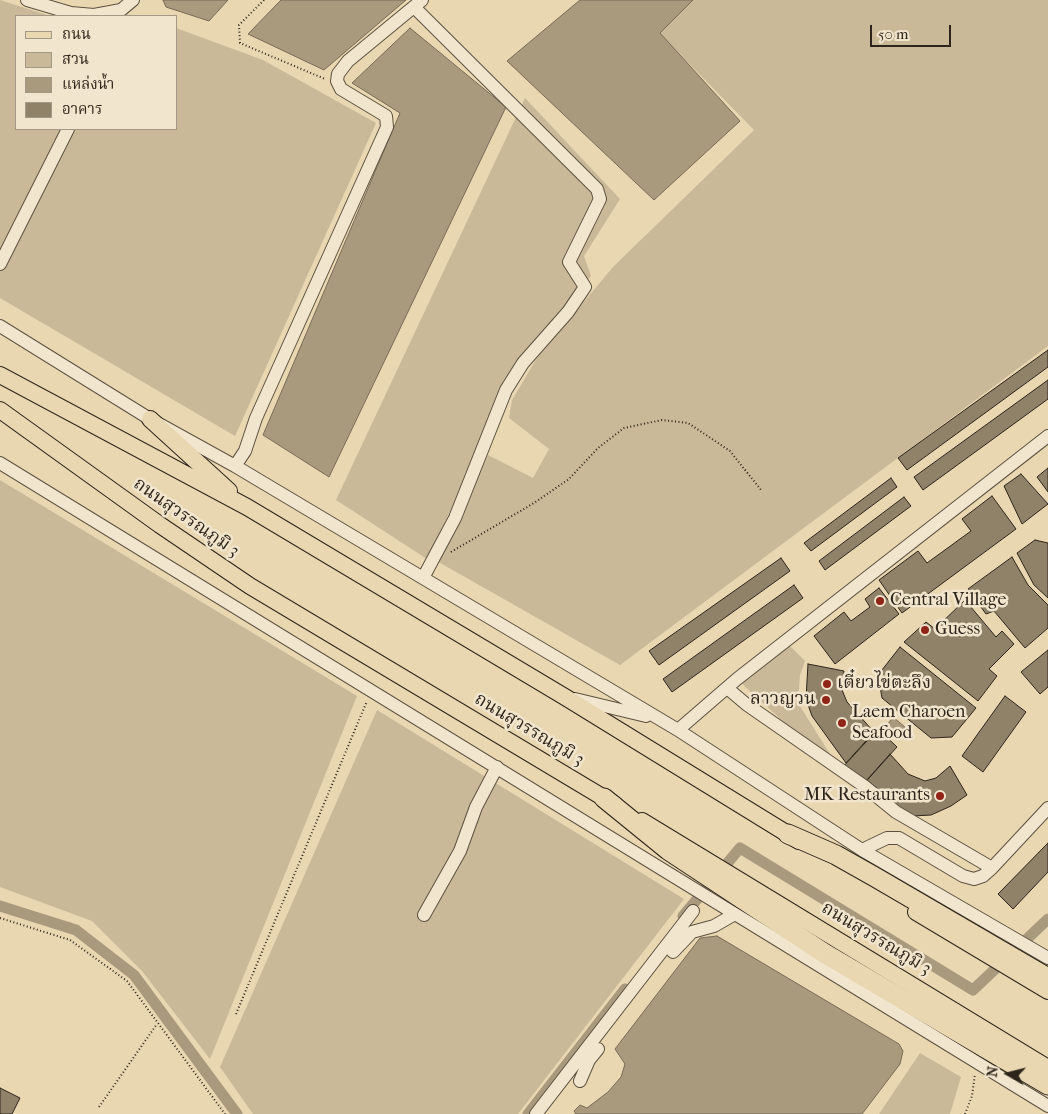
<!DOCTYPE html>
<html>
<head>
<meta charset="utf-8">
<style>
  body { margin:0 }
  #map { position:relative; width:1048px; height:1114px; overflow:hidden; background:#e9d7b2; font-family:"IM FELL French Canon","Noto Serif Thai",serif }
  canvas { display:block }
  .legend { position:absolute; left:15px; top:15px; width:162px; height:115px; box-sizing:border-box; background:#f1e5cd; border:1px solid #a39885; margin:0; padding:6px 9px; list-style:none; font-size:15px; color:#2e251a }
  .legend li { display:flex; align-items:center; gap:10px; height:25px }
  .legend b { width:25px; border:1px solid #a39885 }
  .north { position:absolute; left:983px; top:1049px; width:50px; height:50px; -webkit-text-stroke:4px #f1e5cd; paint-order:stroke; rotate:278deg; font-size:14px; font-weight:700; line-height:20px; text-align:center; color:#2e251a }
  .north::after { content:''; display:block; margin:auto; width:18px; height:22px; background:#2e251a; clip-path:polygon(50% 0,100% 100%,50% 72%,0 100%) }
  .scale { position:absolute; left:870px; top:25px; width:81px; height:22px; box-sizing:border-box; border:2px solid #2e251a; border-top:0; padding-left:6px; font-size:15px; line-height:18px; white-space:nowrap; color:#2e251a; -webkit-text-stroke:4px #f1e5cd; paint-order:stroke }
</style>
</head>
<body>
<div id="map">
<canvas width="1048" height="1114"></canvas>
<ul class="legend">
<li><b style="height:6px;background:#e9d7b2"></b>ถนน</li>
<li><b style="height:14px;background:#c9b998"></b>สวน</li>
<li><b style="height:14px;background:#a99a7e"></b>แหล่งน้ำ</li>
<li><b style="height:14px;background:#8f8269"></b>อาคาร</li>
</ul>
<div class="north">N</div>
<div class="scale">50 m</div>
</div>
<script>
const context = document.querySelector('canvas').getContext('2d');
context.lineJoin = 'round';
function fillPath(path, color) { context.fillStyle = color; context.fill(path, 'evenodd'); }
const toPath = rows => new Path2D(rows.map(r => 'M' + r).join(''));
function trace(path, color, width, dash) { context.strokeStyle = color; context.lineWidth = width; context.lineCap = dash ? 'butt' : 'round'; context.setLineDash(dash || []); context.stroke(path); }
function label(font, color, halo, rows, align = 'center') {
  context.font = font + ' "IM FELL French Canon","Noto Serif Thai",serif'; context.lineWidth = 5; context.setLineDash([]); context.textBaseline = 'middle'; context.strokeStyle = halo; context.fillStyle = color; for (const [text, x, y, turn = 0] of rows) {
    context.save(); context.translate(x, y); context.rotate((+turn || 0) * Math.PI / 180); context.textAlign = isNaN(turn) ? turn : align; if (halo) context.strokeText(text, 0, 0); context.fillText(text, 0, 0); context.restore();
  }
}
const green = toPath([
  [0,0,50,16,16,16,16,129,176,129,176,28,263,60,376,123,235,436,0,298],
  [693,0,1048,0,1048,346,620,665,435,560,488,455,533,478,549,449,509,418,512,400,537,358,613,267,754,130,659,33],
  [525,98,620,199,584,256,591,276,527,351,427,559,336,500],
  [0,480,357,696,210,1059,142,971,92,921,0,887],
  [789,645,805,661,800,675,798,703,845,778,740,682],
  [377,710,684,899,518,1114,253,1114,220,1067],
  [920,1053,961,1077,950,1114,879,1114]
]);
const water = toPath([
  [163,0,228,0,209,21,166,7,163,0],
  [281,0,406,0,324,70,248,34,281,0],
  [580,0,693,0,660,33,740,121,654,200,507,61,580,0],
  [410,28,506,107,329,477,263,435,400,113,352,83,410,28],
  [893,717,905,727,897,738,885,728,893,717],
  [717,936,899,1044,903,1051,900,1064,862,1114,576,1114,574,1111,580,1105,587,1108,608,1092,621,1077,625,1064,615,1049,700,938,717,936]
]);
const canal = toPath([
  [0,906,76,930,134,975,237,1114],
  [683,916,740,848,973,990,1048,919],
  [528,1114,625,989]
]);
const building = toPath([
  [1048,350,1048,367,907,470,898,458,1048,350],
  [1048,380,1048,399,923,490,914,477,1048,380],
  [1048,468,1048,492,1037,477,1048,468],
  [1021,474,1048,504,1022,524,1004,486,1021,474],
  [891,478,897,487,811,551,804,543,891,478],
  [992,496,1016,529,902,613,879,580,918,551,927,563,971,531,962,519,992,496],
  [904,497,911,506,825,570,819,561,904,497],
  [1035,540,1048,543,1048,598,1034,585,1017,553,1035,540],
  [1012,557,1028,585,1048,605,1048,628,1025,648,994,611,986,614,968,589,1012,557],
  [781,558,790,571,659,665,649,651,781,558],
  [794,585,803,598,672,692,663,679,794,585],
  [879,588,899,614,835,664,814,636,844,612,851,621,870,607,865,599,879,588],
  [965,600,996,637,1002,631,1014,644,989,669,997,676,978,701,904,642,926,622,935,629,965,600],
  [900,647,976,708,952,737,931,738,882,698,878,675,900,647],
  [1048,650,1048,687,1040,694,1021,672,1048,650],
  [808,664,844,671,842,690,847,702,874,732,846,763,812,716,806,699,808,664],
  [1005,696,1026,712,983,772,962,756,1005,696],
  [878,729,897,747,861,787,841,769,878,729],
  [890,754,908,774,925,781,936,778,950,766,967,795,951,806,931,815,913,816,882,798,865,782,890,754],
  [1048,843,1048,872,1013,909,998,894,1048,843],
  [0,1088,20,1098,12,1114,0,1114,0,1088]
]);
const path = toPath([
  [264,0,239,25,240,43,325,79],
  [451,552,534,503,569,479,598,448,624,428,662,420,688,423,730,451,761,490],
  [0,918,70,940,127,981,225,1114],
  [236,1014,367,701],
  [99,1107,157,1024],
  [965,1114,972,1096,975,1074]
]);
const minor = toPath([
  [27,0,71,13,94,15,121,10,133,0],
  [414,7,597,189,600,199,569,262,585,287,568,312,523,363,506,390,455,518,423,578],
  [0,264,68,129],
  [0,326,150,419,235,466,678,730,862,850,1048,958],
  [0,463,1048,1106],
  [235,466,245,451,256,418,387,127,386,116,341,89,337,81,338,74,348,61,422,0],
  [727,688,746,704,864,786,896,812,992,868],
  [575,699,646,716],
  [678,730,737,679,1048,436],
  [862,850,887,838,899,838,963,876,974,879,983,876,992,868,1048,808],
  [424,915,460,851,476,807,497,767],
  [673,952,692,932,714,926,735,914],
  [580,1081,589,1060,598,1049],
  [536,1114,693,911]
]);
const major = toPath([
  [0,375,247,507,565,697,799,841],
  [0,410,160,525,250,586,614,804],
  [150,419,229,491],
  [642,821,1048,1068],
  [916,912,1048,991]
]);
const highway = toPath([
  [604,798,668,850,824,953,1048,1085],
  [788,834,836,855,875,877,1048,978]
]);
const markers = [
  [880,601,5,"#8f2418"],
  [925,630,5,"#8f2418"],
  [827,684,5,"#8f2418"],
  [826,700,5,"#8f2418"],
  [842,723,5,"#8f2418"],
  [940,796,5,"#8f2418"]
];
const streetNames = [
  ["ถนนสุวรรณภูมิ 3",186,518,35],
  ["ถนนสุวรรณภูมิ 3",529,730,31],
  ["ถนนสุวรรณภูมิ 3",876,939,31]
];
const poiNames = [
  ["Central Village",890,601],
  ["Guess",935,630],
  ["เตี๋ยวไข่ตะลึง",837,684],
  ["ลาวญวน",816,700,"right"],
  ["Laem Charoen",852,713],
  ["Seafood",852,734],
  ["MK Restaurants",930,796,"right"]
];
fillPath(green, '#c9b998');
fillPath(water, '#a99a7e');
trace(water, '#786b56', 1);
trace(canal, '#a99a7e', 11);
fillPath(building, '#8f8269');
trace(building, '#2e251a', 1);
trace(minor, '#5d5240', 14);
trace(major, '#2e251a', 18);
trace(highway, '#2e251a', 21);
trace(path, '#2e251a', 2, [1, 2.5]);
trace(minor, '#f1e5cd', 12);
trace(major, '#e9d7b2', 16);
trace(highway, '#e9d7b2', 19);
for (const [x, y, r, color] of markers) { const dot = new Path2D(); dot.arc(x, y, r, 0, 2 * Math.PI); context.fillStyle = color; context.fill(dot); trace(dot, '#f1e5cd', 2); }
label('18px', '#2e251a', '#f1e5cd', streetNames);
label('18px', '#2e251a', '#f1e5cd', poiNames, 'left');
</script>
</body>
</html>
